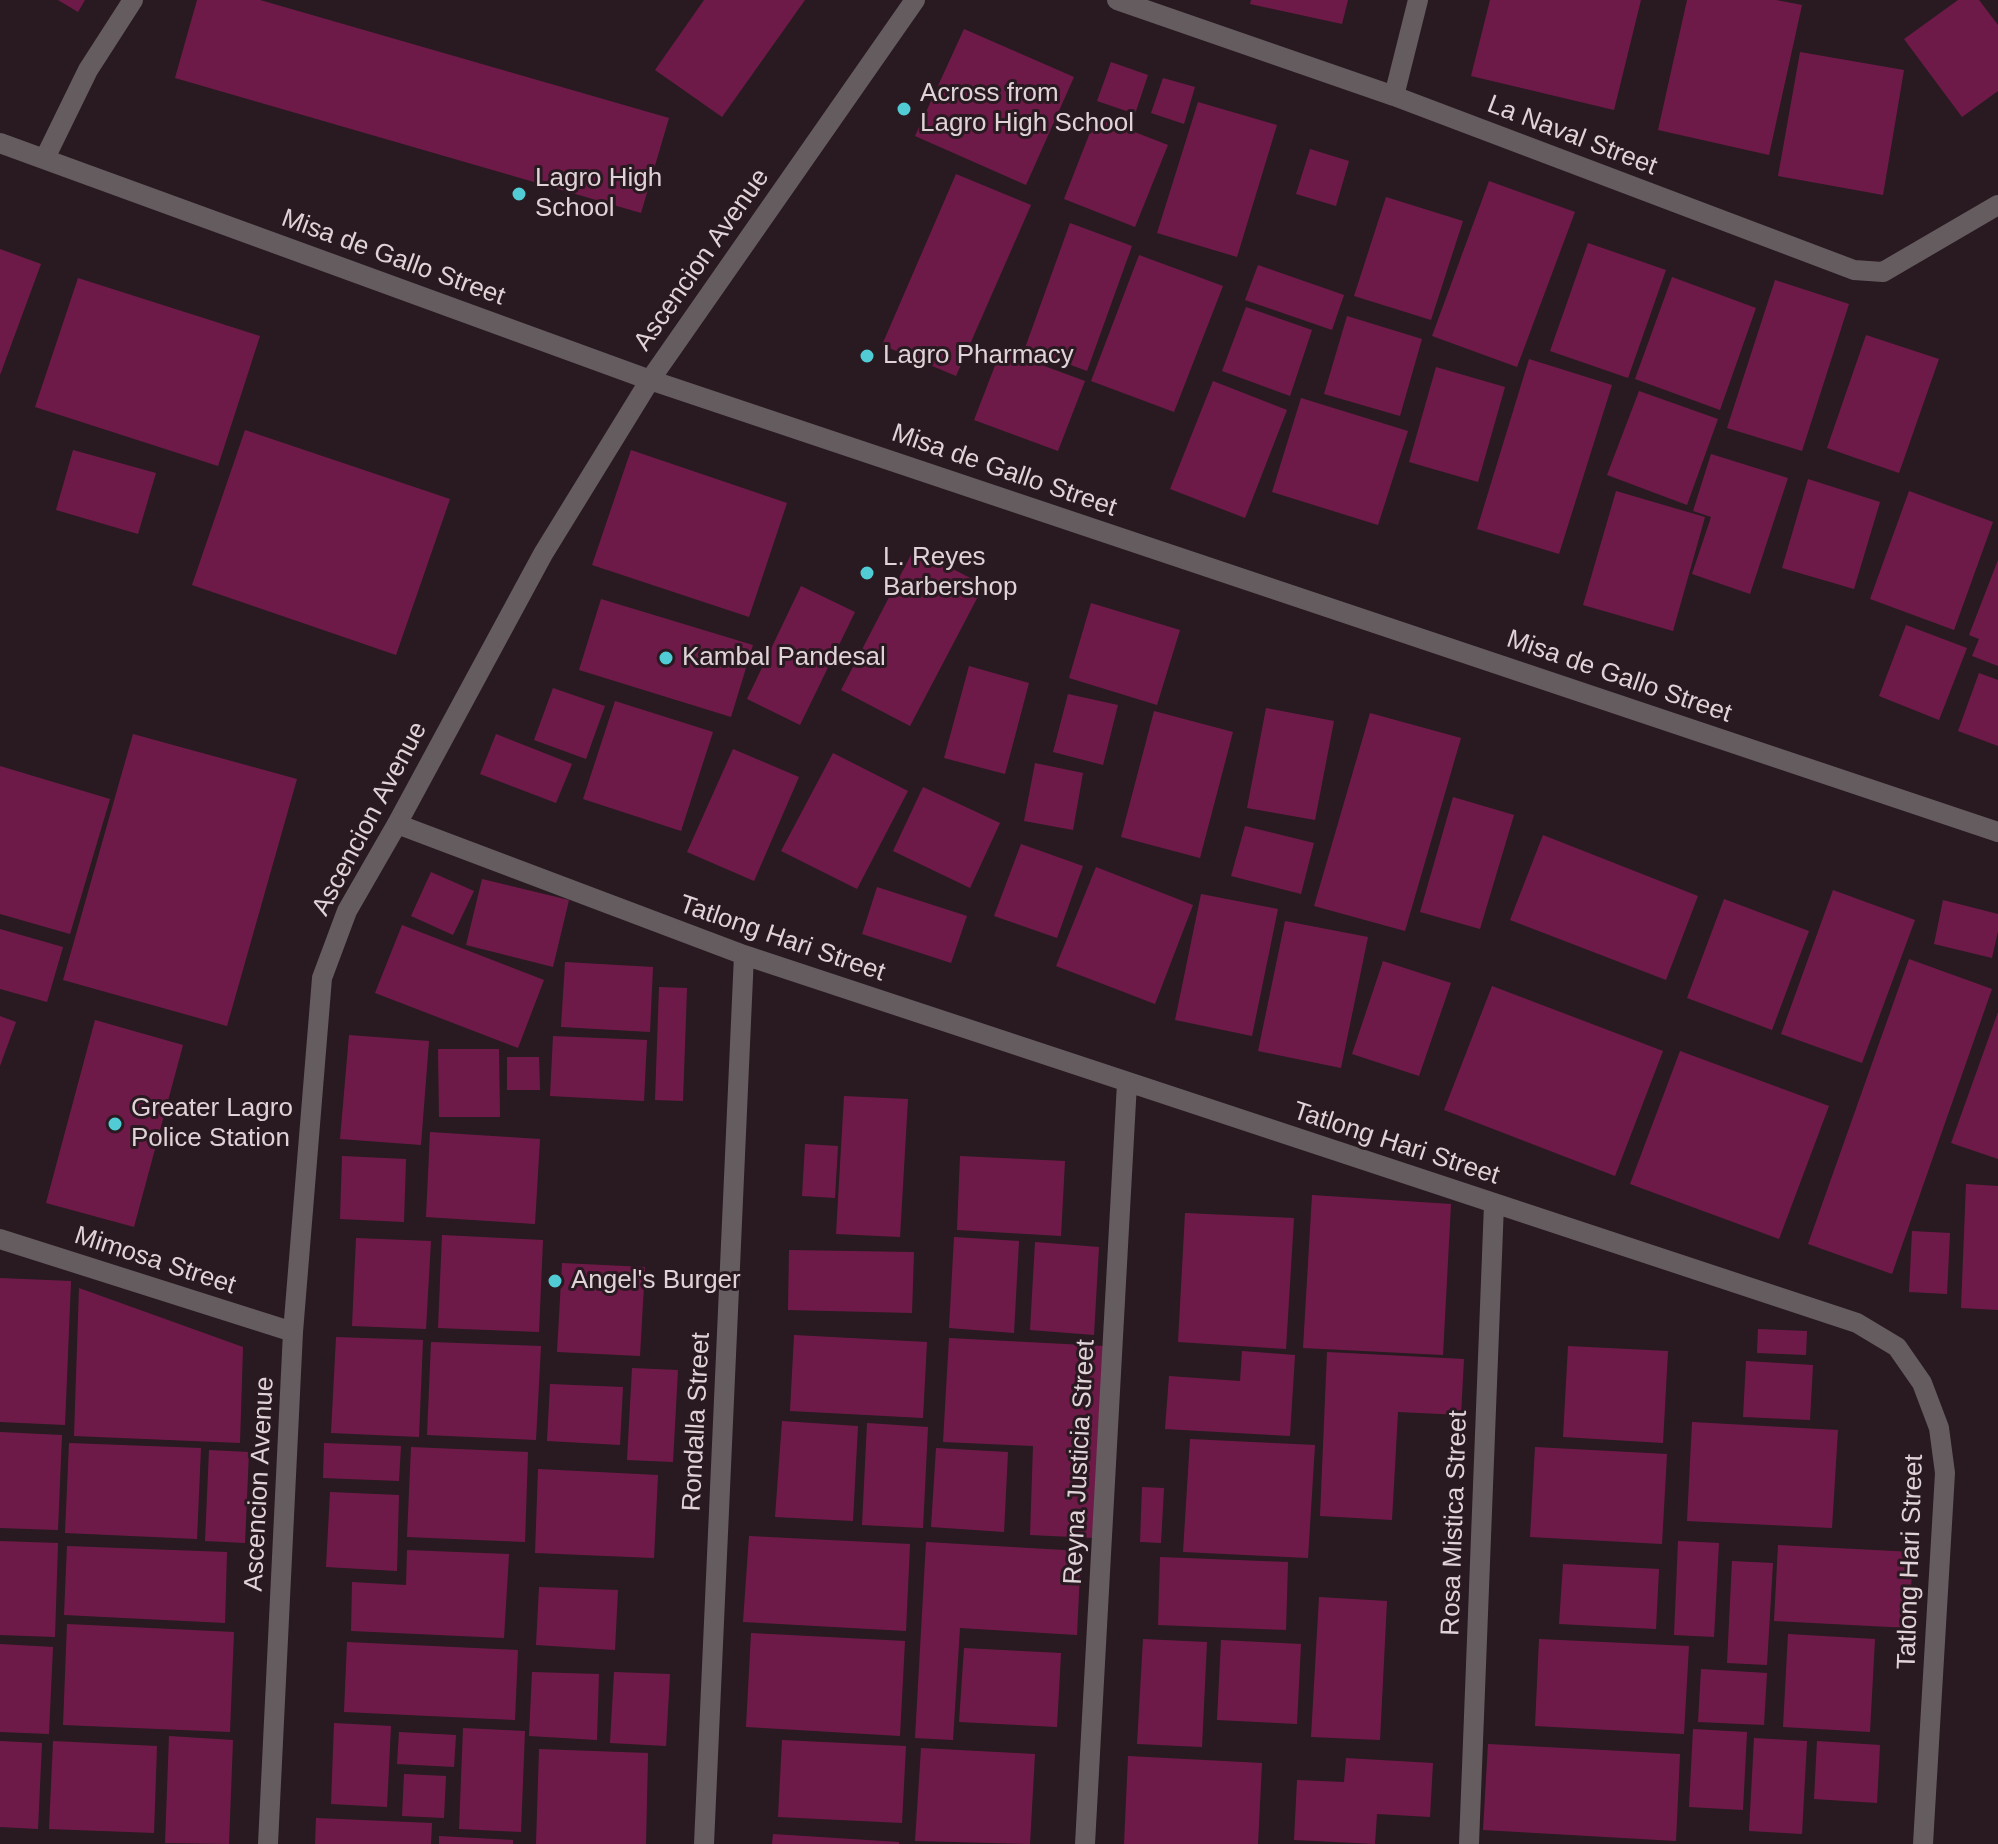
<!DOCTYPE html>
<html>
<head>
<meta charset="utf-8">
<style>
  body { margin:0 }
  canvas { display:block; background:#291920 }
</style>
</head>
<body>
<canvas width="1998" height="1844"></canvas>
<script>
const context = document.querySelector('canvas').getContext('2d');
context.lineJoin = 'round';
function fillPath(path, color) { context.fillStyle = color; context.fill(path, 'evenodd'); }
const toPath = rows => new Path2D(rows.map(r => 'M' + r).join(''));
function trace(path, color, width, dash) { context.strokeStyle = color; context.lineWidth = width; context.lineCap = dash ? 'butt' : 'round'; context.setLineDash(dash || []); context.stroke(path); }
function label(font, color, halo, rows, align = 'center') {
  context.font = font + ' Arial,sans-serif'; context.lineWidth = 6; context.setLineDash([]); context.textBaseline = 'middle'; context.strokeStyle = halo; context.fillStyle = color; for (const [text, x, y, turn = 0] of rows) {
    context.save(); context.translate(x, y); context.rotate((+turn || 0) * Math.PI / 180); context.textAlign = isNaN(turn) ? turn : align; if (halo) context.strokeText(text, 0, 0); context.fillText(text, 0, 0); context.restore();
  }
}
const building = toPath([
  [58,0,85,0,78,12],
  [197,0,260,0,669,118,641,213,175,78],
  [704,0,805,0,722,117,655,70],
  [1251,0,1348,0,1342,24,1250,4],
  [1490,0,1641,0,1614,110,1471,76],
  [1687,0,1776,0,1802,5,1769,155,1658,130],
  [1958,0,1979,0,1998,25,1998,91,1962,117,1904,39],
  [964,29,1074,77,1026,185,915,136],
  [1800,52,1904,70,1883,195,1778,176],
  [1111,62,1148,75,1135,114,1097,101],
  [1163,78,1195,87,1184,124,1151,113],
  [1198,102,1277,125,1237,257,1157,233],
  [1096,117,1168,145,1135,227,1064,199],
  [1310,149,1349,161,1336,206,1296,194],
  [956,174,1031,205,956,376,882,345],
  [1489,181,1575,212,1517,367,1432,336],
  [1386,197,1463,221,1431,320,1354,296],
  [1070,223,1132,246,1087,371,1025,348],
  [1588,243,1666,270,1628,378,1550,351],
  [0,249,41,264,0,375],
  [1139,255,1223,286,1174,412,1091,381],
  [1258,265,1344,295,1332,330,1245,300],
  [1672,277,1756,308,1720,410,1635,379],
  [78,278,260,336,218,466,35,407],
  [1775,280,1849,304,1802,451,1727,428],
  [1246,307,1312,330,1290,396,1222,371],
  [1347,316,1422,339,1400,416,1324,394],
  [1866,335,1939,359,1899,473,1827,448],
  [1001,350,1085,381,1058,451,974,420],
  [1529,359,1612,385,1559,554,1477,529],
  [1436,367,1505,387,1478,482,1409,462],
  [1213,381,1287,410,1245,518,1170,489],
  [1639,391,1718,419,1687,505,1607,475],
  [1301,398,1408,431,1378,525,1272,492],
  [245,430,450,499,396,655,192,585],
  [73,450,156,473,138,534,56,510],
  [631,450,787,503,749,617,592,565],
  [1711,454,1788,478,1750,594,1692,574,1711,517,1693,511],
  [1808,479,1880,502,1854,589,1782,568],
  [1616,491,1705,517,1673,631,1583,605],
  [1909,491,1993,522,1954,630,1870,599],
  [914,549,984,585,910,726,841,690],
  [1998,560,1998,666,1972,656,1979,639,1969,635],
  [801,586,855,612,800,725,747,699],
  [601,599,753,645,731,717,579,670],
  [1091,603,1180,630,1157,705,1069,678],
  [1906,625,1967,648,1939,720,1879,696],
  [969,666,1029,683,1005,774,944,758],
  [1979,673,1998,680,1998,746,1958,731],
  [553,688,605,706,586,759,534,740],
  [1068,694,1118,705,1103,765,1053,752],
  [615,701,713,732,681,831,583,799],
  [1266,708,1334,721,1315,820,1247,808],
  [1154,711,1233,732,1200,858,1121,837],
  [1370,713,1461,738,1405,931,1314,906],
  [133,734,297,779,227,1026,63,980],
  [496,734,572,764,556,803,480,774],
  [733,749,799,777,754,881,687,852],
  [833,753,908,791,857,889,781,851],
  [1035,763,1083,773,1073,830,1024,821],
  [0,766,110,799,70,934,0,914],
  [923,787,1000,823,970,888,893,851],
  [1453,797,1514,815,1480,929,1420,912],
  [1245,826,1314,843,1301,894,1231,876],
  [1543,835,1698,896,1666,980,1510,920],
  [1021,844,1083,866,1057,938,994,916],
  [1096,867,1193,905,1155,1004,1056,966],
  [431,872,474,891,453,935,411,916],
  [482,879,569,900,553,967,466,945],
  [877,887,967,916,951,963,862,934],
  [1833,890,1915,920,1862,1063,1781,1034],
  [1201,894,1278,909,1252,1036,1175,1020],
  [1724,899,1809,931,1772,1030,1687,998],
  [1943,900,1998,914,1998,931,1992,958,1934,944],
  [1285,921,1368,937,1341,1068,1258,1051],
  [402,925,544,980,518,1048,375,993],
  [0,929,63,947,47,1002,0,989],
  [1909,959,1992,989,1892,1274,1808,1244],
  [1383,961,1451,983,1419,1076,1352,1054],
  [565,962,653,967,650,1032,561,1027],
  [1492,986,1663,1051,1615,1176,1444,1110],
  [659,987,687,988,683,1101,655,1100],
  [1998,1012,1998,1159,1951,1143],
  [0,1016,16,1022,0,1066],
  [95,1020,183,1045,134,1227,46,1203],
  [349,1035,429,1041,421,1145,340,1139],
  [553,1036,647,1040,644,1101,550,1096],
  [438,1049,499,1049,500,1117,439,1117],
  [1680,1051,1829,1106,1779,1239,1630,1184],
  [507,1057,539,1057,540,1090,507,1090],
  [844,1096,908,1099,900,1237,836,1234],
  [430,1132,540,1139,535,1224,426,1217],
  [805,1144,838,1146,835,1198,802,1196],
  [342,1156,406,1159,404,1222,340,1219],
  [960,1156,1065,1161,1061,1236,957,1230],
  [1966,1184,1998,1186,1998,1310,1961,1308],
  [1312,1195,1451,1204,1443,1355,1303,1348],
  [1185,1213,1294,1218,1286,1349,1178,1342],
  [1912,1231,1950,1233,1947,1294,1909,1292],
  [442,1235,543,1240,539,1332,438,1328],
  [954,1237,1019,1241,1014,1333,949,1328],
  [356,1238,431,1241,426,1329,352,1326],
  [1035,1242,1099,1247,1094,1335,1030,1330],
  [789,1250,914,1252,912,1313,788,1310],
  [562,1263,645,1267,640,1356,557,1352],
  [0,1278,71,1281,65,1425,0,1422],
  [79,1288,243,1347,240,1443,74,1436],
  [1758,1329,1807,1331,1806,1355,1757,1353],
  [794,1335,927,1342,923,1418,790,1411],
  [336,1337,423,1340,419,1437,331,1433],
  [949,1338,1104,1346,1094,1538,1030,1535,1033,1446,943,1442],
  [431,1342,541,1346,536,1440,427,1435],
  [1568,1346,1668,1351,1663,1443,1563,1437],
  [1242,1351,1295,1355,1290,1436,1165,1429,1169,1376,1240,1381],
  [1327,1352,1464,1359,1461,1415,1398,1412,1392,1520,1320,1516],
  [1746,1361,1813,1365,1810,1420,1743,1417],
  [632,1368,678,1370,673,1462,627,1460],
  [550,1384,623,1387,620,1445,547,1441],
  [782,1421,858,1426,853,1521,775,1517],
  [1692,1422,1838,1430,1832,1528,1687,1521],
  [867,1423,928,1427,923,1528,862,1525],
  [0,1432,62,1435,58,1530,0,1528],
  [1190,1439,1315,1445,1308,1558,1183,1552],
  [69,1443,201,1448,197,1539,65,1533],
  [324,1443,401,1446,399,1481,323,1478],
  [411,1447,528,1452,525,1542,407,1537],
  [1535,1447,1667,1454,1662,1544,1530,1537],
  [936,1448,1008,1452,1004,1532,931,1527],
  [209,1450,249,1452,245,1543,205,1541],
  [538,1469,658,1475,654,1558,535,1553],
  [1142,1487,1164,1488,1161,1543,1140,1542],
  [330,1492,399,1495,397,1571,326,1567],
  [749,1536,910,1544,906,1631,743,1622],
  [0,1541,58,1543,55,1637,0,1635],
  [1678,1541,1719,1543,1714,1637,1674,1635],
  [926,1542,1081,1551,1077,1635,960,1628,953,1740,915,1738],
  [1778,1545,1913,1552,1909,1628,1774,1621],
  [67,1546,227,1552,225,1623,64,1615],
  [407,1550,509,1554,504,1638,351,1631,352,1582,406,1585],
  [1160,1557,1288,1562,1286,1630,1158,1625],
  [1732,1561,1773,1563,1767,1665,1727,1663],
  [1563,1564,1659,1569,1656,1629,1559,1624],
  [539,1587,618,1590,615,1650,536,1645],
  [1319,1597,1387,1601,1380,1740,1311,1737],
  [67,1624,234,1632,230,1732,63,1725],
  [751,1633,905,1641,900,1736,746,1727],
  [1788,1634,1875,1639,1870,1732,1783,1727],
  [1143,1639,1207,1642,1202,1747,1137,1744],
  [1539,1639,1689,1646,1684,1734,1535,1726],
  [1221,1640,1301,1644,1297,1724,1217,1720],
  [347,1642,518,1650,515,1720,344,1712],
  [0,1644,53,1647,49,1734,0,1732],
  [964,1648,1061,1653,1057,1727,959,1722],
  [1701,1669,1767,1673,1764,1725,1698,1722],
  [532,1672,599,1674,597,1740,529,1736],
  [614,1672,670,1674,666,1746,610,1743],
  [334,1723,391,1726,387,1807,331,1804],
  [463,1728,525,1731,521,1832,459,1829],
  [1693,1729,1747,1732,1743,1810,1689,1807],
  [399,1732,456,1735,454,1767,397,1764],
  [169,1736,233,1740,229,1844,165,1843],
  [1754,1738,1807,1741,1802,1834,1749,1831],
  [782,1740,906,1746,902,1823,778,1817],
  [0,1741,42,1743,38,1829,0,1827],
  [53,1741,157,1746,154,1833,49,1829],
  [1817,1741,1880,1745,1877,1803,1814,1799],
  [1488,1744,1680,1754,1676,1841,1483,1830],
  [921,1748,1035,1754,1030,1844,915,1841],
  [539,1749,648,1753,646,1844,536,1844],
  [1128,1756,1262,1763,1258,1844,1124,1844],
  [1346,1758,1433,1763,1430,1817,1377,1814,1375,1844,1294,1840,1297,1780,1344,1782],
  [404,1774,446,1776,444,1818,402,1816],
  [316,1818,432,1823,431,1844,315,1844],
  [773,1834,899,1842,899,1844,772,1844],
  [439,1836,513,1840,513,1844,439,1844]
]);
const minor = toPath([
  [1117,0,1394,96,1854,270,1883,272,1998,205],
  [1394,96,1418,0],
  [0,143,650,380,1998,832],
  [45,158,88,70,133,0],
  [397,824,744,955,1857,1323,1897,1347,1922,1383,1939,1428,1945,1473,1923,1844],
  [0,1239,293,1332],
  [268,1844,293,1332,322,978,347,911,397,824,543,554,650,380,915,0],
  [704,1844,744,955],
  [1085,1844,1127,1083],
  [1469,1844,1494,1204]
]);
const markers = [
  [904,109,8,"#51ccd4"],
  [519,194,8,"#51ccd4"],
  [867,356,8,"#51ccd4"],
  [867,573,8,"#51ccd4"],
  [666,658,8,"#51ccd4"],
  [115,1124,8,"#51ccd4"],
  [555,1281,8,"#51ccd4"]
];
const poiNames = [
  ["Across from",920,94],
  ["Lagro High School",920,124],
  ["Lagro High",535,179],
  ["School",535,209],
  ["Lagro Pharmacy",883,356],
  ["L. Reyes",883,558],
  ["Barbershop",883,588],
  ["Kambal Pandesal",682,658],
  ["Greater Lagro",131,1109],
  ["Police Station",131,1139],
  ["Angel's Burger",571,1281]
];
const streetNames = [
  ["La Naval Street",1572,136,21],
  ["Misa de Gallo Street",393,258,20],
  ["Ascencion Avenue",702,260,-55],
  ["Misa de Gallo Street",1004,471,19],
  ["Misa de Gallo Street",1619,677,19],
  ["Ascencion Avenue",370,819,-62],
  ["Tatlong Hari Street",782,939,19],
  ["Tatlong Hari Street",1396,1144,18],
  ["Mimosa Street",155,1261,18],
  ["Rondalla Street",697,1422,-87],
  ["Reyna Justicia Street",1080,1462,-87],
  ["Ascencion Avenue",260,1484,-87],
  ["Rosa Mistica Street",1455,1523,-88],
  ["Tatlong Hari Street",1911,1562,-88]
];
fillPath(building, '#6e1a48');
trace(minor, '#655c5f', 20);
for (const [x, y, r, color] of markers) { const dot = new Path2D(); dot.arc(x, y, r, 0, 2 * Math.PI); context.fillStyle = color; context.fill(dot); trace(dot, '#291920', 3); }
label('26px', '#dfd3d7', '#291920', poiNames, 'left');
label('26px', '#dfd3d7', '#291920', streetNames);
</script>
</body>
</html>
